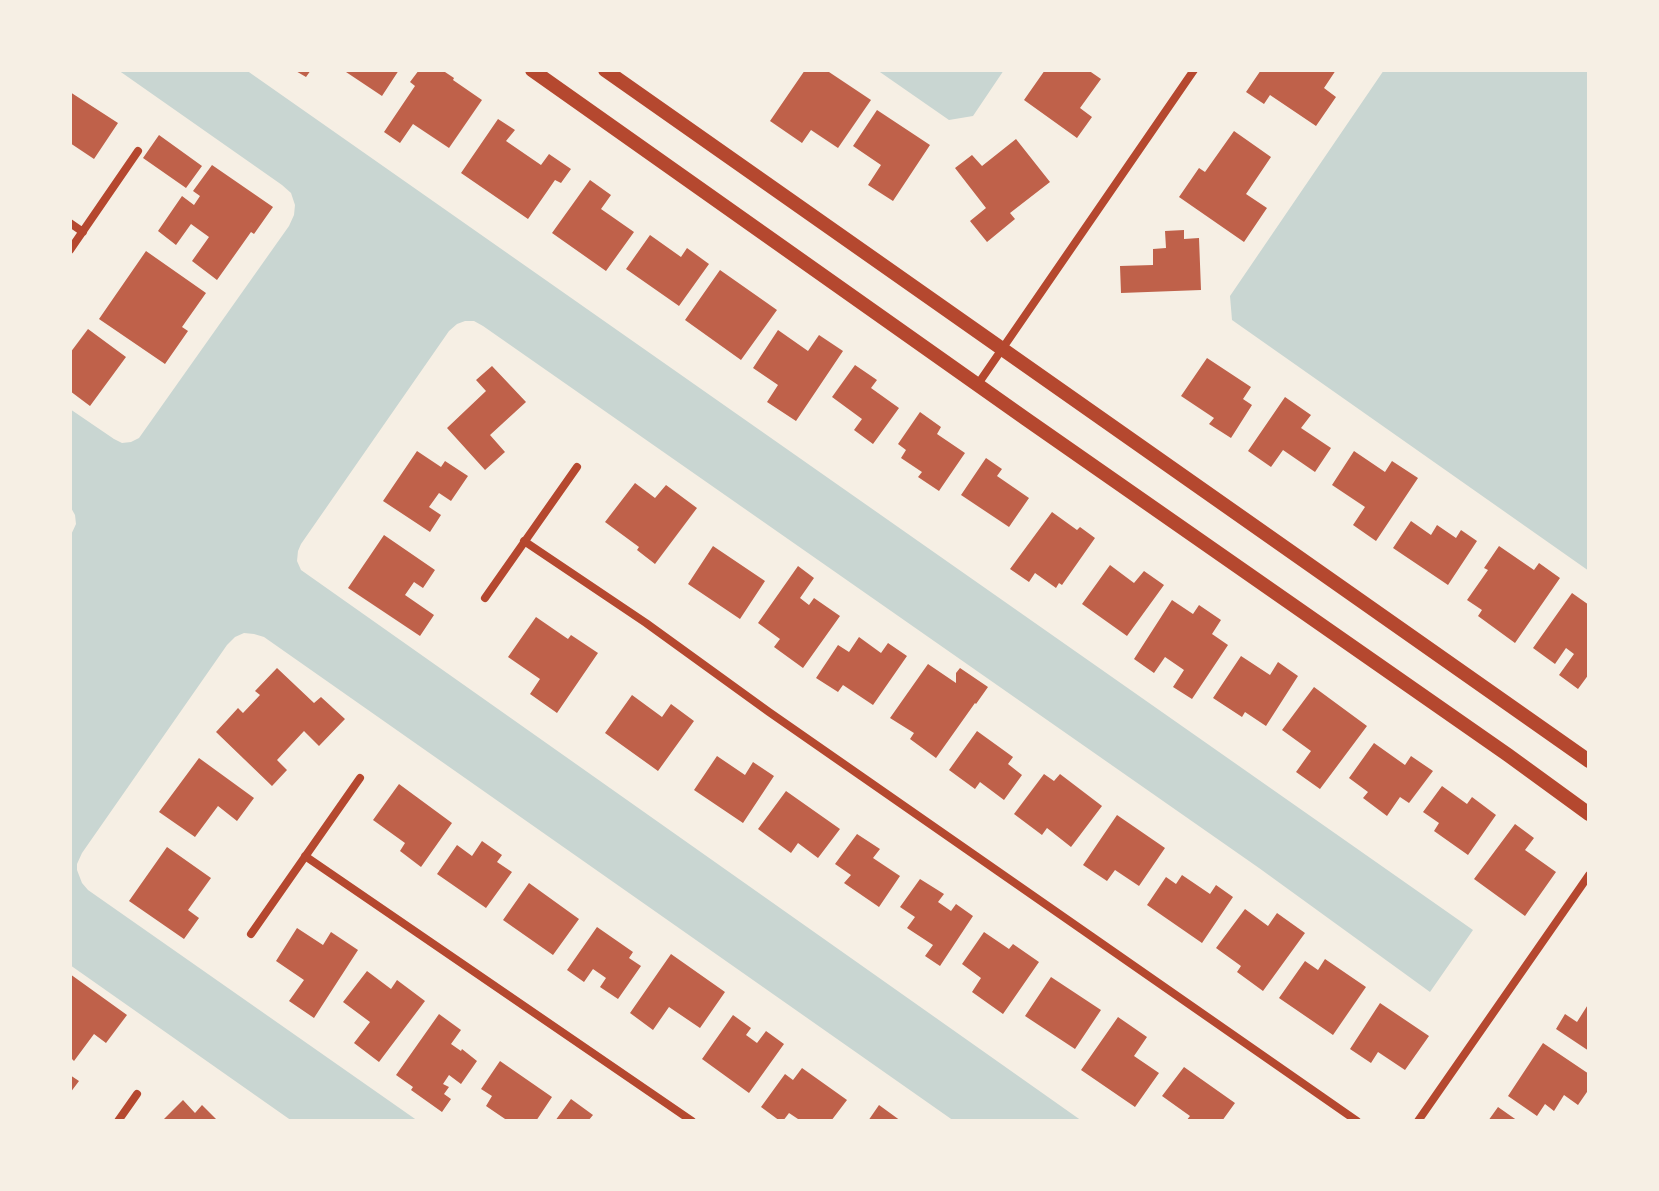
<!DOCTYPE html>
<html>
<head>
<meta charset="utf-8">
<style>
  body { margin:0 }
  #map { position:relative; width:1659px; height:1191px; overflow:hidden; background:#f6efe4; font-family:"Titillium Web",sans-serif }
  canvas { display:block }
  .frame { position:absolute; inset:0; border:72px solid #f6efe4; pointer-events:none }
</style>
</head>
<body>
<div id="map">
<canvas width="1659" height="1191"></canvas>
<div class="frame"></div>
</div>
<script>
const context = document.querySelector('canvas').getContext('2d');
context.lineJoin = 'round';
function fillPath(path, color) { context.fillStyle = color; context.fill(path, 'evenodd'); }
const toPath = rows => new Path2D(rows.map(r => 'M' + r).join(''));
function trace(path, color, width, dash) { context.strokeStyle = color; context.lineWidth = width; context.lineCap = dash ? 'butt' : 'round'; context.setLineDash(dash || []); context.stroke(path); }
const water = toPath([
  [118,70,246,70,1473,930,1430,992,1259,868,483,326,474,321,465,321,457,324,449,331,301,544,298,551,297,561,301,570,1082,1121,954,1121,264,637,254,634,244,633,235,637,227,645,82,853,77,864,77,870,82,883,88,890,418,1121,292,1121,70,965,70,537,76,524,75,515,70,506,70,409,114,439,122,443,131,442,139,438,289,226,294,215,295,205,291,193,282,185],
  [877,70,1004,70,973,116,949,120],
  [1384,70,1589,70,1589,571,1232,320,1230,296]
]);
const building = toPath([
  [294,70,311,70,306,77],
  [343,70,399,70,382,96],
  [419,70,442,70,454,78,453,80,482,100,449,148,413,124,400,143,384,132,415,86,410,82],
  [805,70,830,70,829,72,871,100,838,148,811,130,802,143,770,121],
  [1045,70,1088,70,1101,79,1080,108,1092,117,1077,138,1024,100],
  [1261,70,1336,70,1324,88,1336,97,1316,126,1270,95,1264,104,1246,92],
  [70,92,118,123,94,159,70,143],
  [877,110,930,145,893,201,868,185,881,165,853,146],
  [498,119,515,130,506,141,541,165,549,154,571,169,561,183,555,180,528,219,461,173],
  [1234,131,1271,157,1246,194,1267,208,1244,242,1179,197,1199,168,1205,172],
  [159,135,202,166,186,188,143,158],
  [1016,139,1050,182,1010,213,1015,219,987,242,970,221,986,208,955,168,972,155,982,166],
  [212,165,273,207,254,234,251,232,217,280,192,261,209,237,191,224,176,245,158,231,182,196,194,205,200,196,193,191],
  [590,180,611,195,601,209,634,232,606,271,552,233],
  [1184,230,1184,239,1199,238,1201,290,1121,293,1120,266,1153,265,1153,249,1166,248,1165,231],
  [650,235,681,257,687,248,709,264,679,306,626,269],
  [146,251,206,293,182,327,188,331,165,364,99,319],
  [720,270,777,310,741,360,685,320],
  [88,329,126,357,90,406,70,391,70,353],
  [778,330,808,351,819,335,843,351,796,421,767,402,778,385,753,368],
  [1207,358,1251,387,1243,399,1252,405,1231,438,1209,424,1214,418,1181,396],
  [855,365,877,380,871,388,899,408,873,444,854,430,862,419,832,397],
  [492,366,526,402,490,435,505,452,485,470,447,428,486,391,476,380],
  [1285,397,1311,415,1301,428,1331,448,1315,472,1283,450,1271,467,1248,451],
  [920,412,941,427,937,434,965,453,939,491,918,477,922,472,901,458,906,450,898,444],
  [417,451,441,467,445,461,468,476,451,501,439,493,429,507,441,515,430,532,383,501],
  [1354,451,1385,472,1392,461,1418,478,1376,541,1353,525,1365,507,1332,485],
  [986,458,1002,469,997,476,1029,498,1009,527,961,495],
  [635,483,655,498,666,485,697,508,655,564,637,550,639,547,605,522],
  [1052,512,1077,530,1080,527,1095,538,1062,585,1059,583,1056,588,1035,573,1029,582,1010,569],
  [1411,521,1431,535,1437,525,1456,538,1461,530,1477,541,1448,585,1393,548],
  [384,535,435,570,423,588,414,582,405,595,434,615,420,636,348,588],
  [713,546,765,581,740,619,688,584],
  [1499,546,1534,570,1539,563,1560,578,1515,643,1478,616,1482,610,1467,600,1488,570,1484,568],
  [1110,565,1134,583,1144,571,1164,585,1127,636,1082,604],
  [798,566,814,578,800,598,809,605,814,598,840,616,803,668,774,647,780,639,758,623],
  [1572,593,1589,605,1589,674,1578,689,1559,675,1574,654,1566,648,1555,664,1533,648],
  [1172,600,1193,614,1199,605,1221,620,1212,634,1228,645,1192,699,1173,687,1184,670,1165,657,1154,673,1134,659],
  [536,617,568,639,571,635,598,653,557,713,530,694,540,679,508,657],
  [859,637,881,653,888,643,907,656,873,705,843,685,838,692,816,678,838,645,849,652],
  [1241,656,1270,675,1278,662,1298,676,1266,726,1245,712,1242,717,1213,698],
  [928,664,956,683,956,673,960,668,988,687,976,704,975,703,936,758,910,739,914,733,890,718],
  [277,668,314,703,321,697,345,719,319,746,304,731,277,760,287,770,272,786,216,732,238,708,243,713,260,695,255,691],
  [1314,687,1367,726,1320,789,1296,772,1311,751,1282,730],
  [632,695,662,717,671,704,694,721,658,771,605,733],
  [977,731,1013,757,1008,764,1022,775,1004,800,980,782,975,789,949,770],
  [1374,743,1405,765,1411,756,1433,771,1409,803,1400,797,1387,816,1363,798,1368,792,1349,778],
  [717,756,745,775,753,762,774,776,743,823,694,790],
  [199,758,254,798,237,821,218,806,195,837,159,812],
  [1044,774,1054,781,1060,774,1102,806,1071,847,1047,828,1042,835,1014,814],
  [399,784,452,823,421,867,400,851,405,843,373,820],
  [1442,786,1467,804,1472,797,1496,815,1468,855,1434,831,1439,823,1423,812],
  [786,791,840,829,818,858,798,843,791,853,758,829],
  [1117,815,1165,848,1139,886,1115,870,1107,881,1083,865],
  [1515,824,1534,838,1525,850,1556,872,1525,916,1474,879],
  [857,834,880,849,873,858,900,876,879,907,844,883,851,875,835,864],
  [482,841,502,855,497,862,512,872,486,908,437,874,457,845,472,856],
  [167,847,211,878,188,910,199,918,184,939,129,901],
  [1182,875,1210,894,1216,885,1233,897,1202,943,1147,905,1166,877,1176,884],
  [920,879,944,894,938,902,951,911,956,904,973,916,940,966,925,956,933,945,907,928,915,917,900,907],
  [529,883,579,919,553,955,503,920],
  [1245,909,1268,926,1277,913,1305,933,1263,991,1237,972,1241,966,1216,948],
  [597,927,633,952,629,958,641,966,618,999,600,987,606,978,593,969,584,982,567,970],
  [297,928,323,945,331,932,358,950,314,1018,289,1001,304,980,276,961],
  [984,932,1009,949,1013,944,1039,962,1003,1014,972,992,981,978,962,964],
  [671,954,725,992,700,1028,669,1007,653,1030,630,1013],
  [1325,959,1366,987,1333,1035,1279,998,1305,961,1318,970],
  [367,971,391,989,397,980,425,1001,379,1062,354,1043,370,1022,343,1002],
  [70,974,127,1015,106,1043,94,1034,74,1061,70,1057],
  [1051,977,1101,1010,1075,1049,1025,1016],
  [1380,1003,1429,1036,1405,1070,1378,1052,1371,1063,1350,1049],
  [1589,1003,1589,1051,1556,1029,1565,1014,1577,1022],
  [439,1014,461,1030,451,1044,461,1051,462,1049,477,1061,461,1084,449,1075,443,1084,449,1087,444,1094,451,1099,442,1112,411,1090,413,1087,396,1075],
  [733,1015,751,1028,746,1035,757,1043,766,1031,784,1044,749,1093,702,1059],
  [1118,1017,1147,1037,1134,1056,1159,1073,1135,1107,1081,1070],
  [1543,1043,1589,1074,1589,1089,1578,1105,1564,1095,1554,1111,1545,1104,1537,1116,1508,1096],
  [500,1061,552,1097,536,1121,508,1121,486,1106,492,1096,481,1089],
  [1184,1067,1235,1103,1222,1121,1186,1121,1190,1116,1162,1096],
  [802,1068,847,1100,831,1121,801,1121,789,1113,783,1121,780,1121,761,1107,785,1074,793,1080],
  [70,1075,79,1081,70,1093],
  [571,1099,593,1115,588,1121,555,1121],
  [183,1100,195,1113,202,1105,218,1121,162,1121],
  [879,1105,901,1121,868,1121],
  [1498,1107,1518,1121,1488,1121]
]);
const minor = toPath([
  [70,223,83,232],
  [70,250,138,151],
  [978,384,1194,70],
  [524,541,646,623,769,712,1357,1121],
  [485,598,577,467],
  [305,856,692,1121],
  [251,934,360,778],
  [118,1121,137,1094],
  [1418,1121,1589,875]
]);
const tertiary = toPath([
  [532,70,1026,419,1508,755,1589,814],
  [605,70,1589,761]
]);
fillPath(water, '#c9d6d2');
fillPath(building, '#bf614a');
trace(minor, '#b5482f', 8);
trace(tertiary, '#b5482f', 14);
</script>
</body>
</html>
